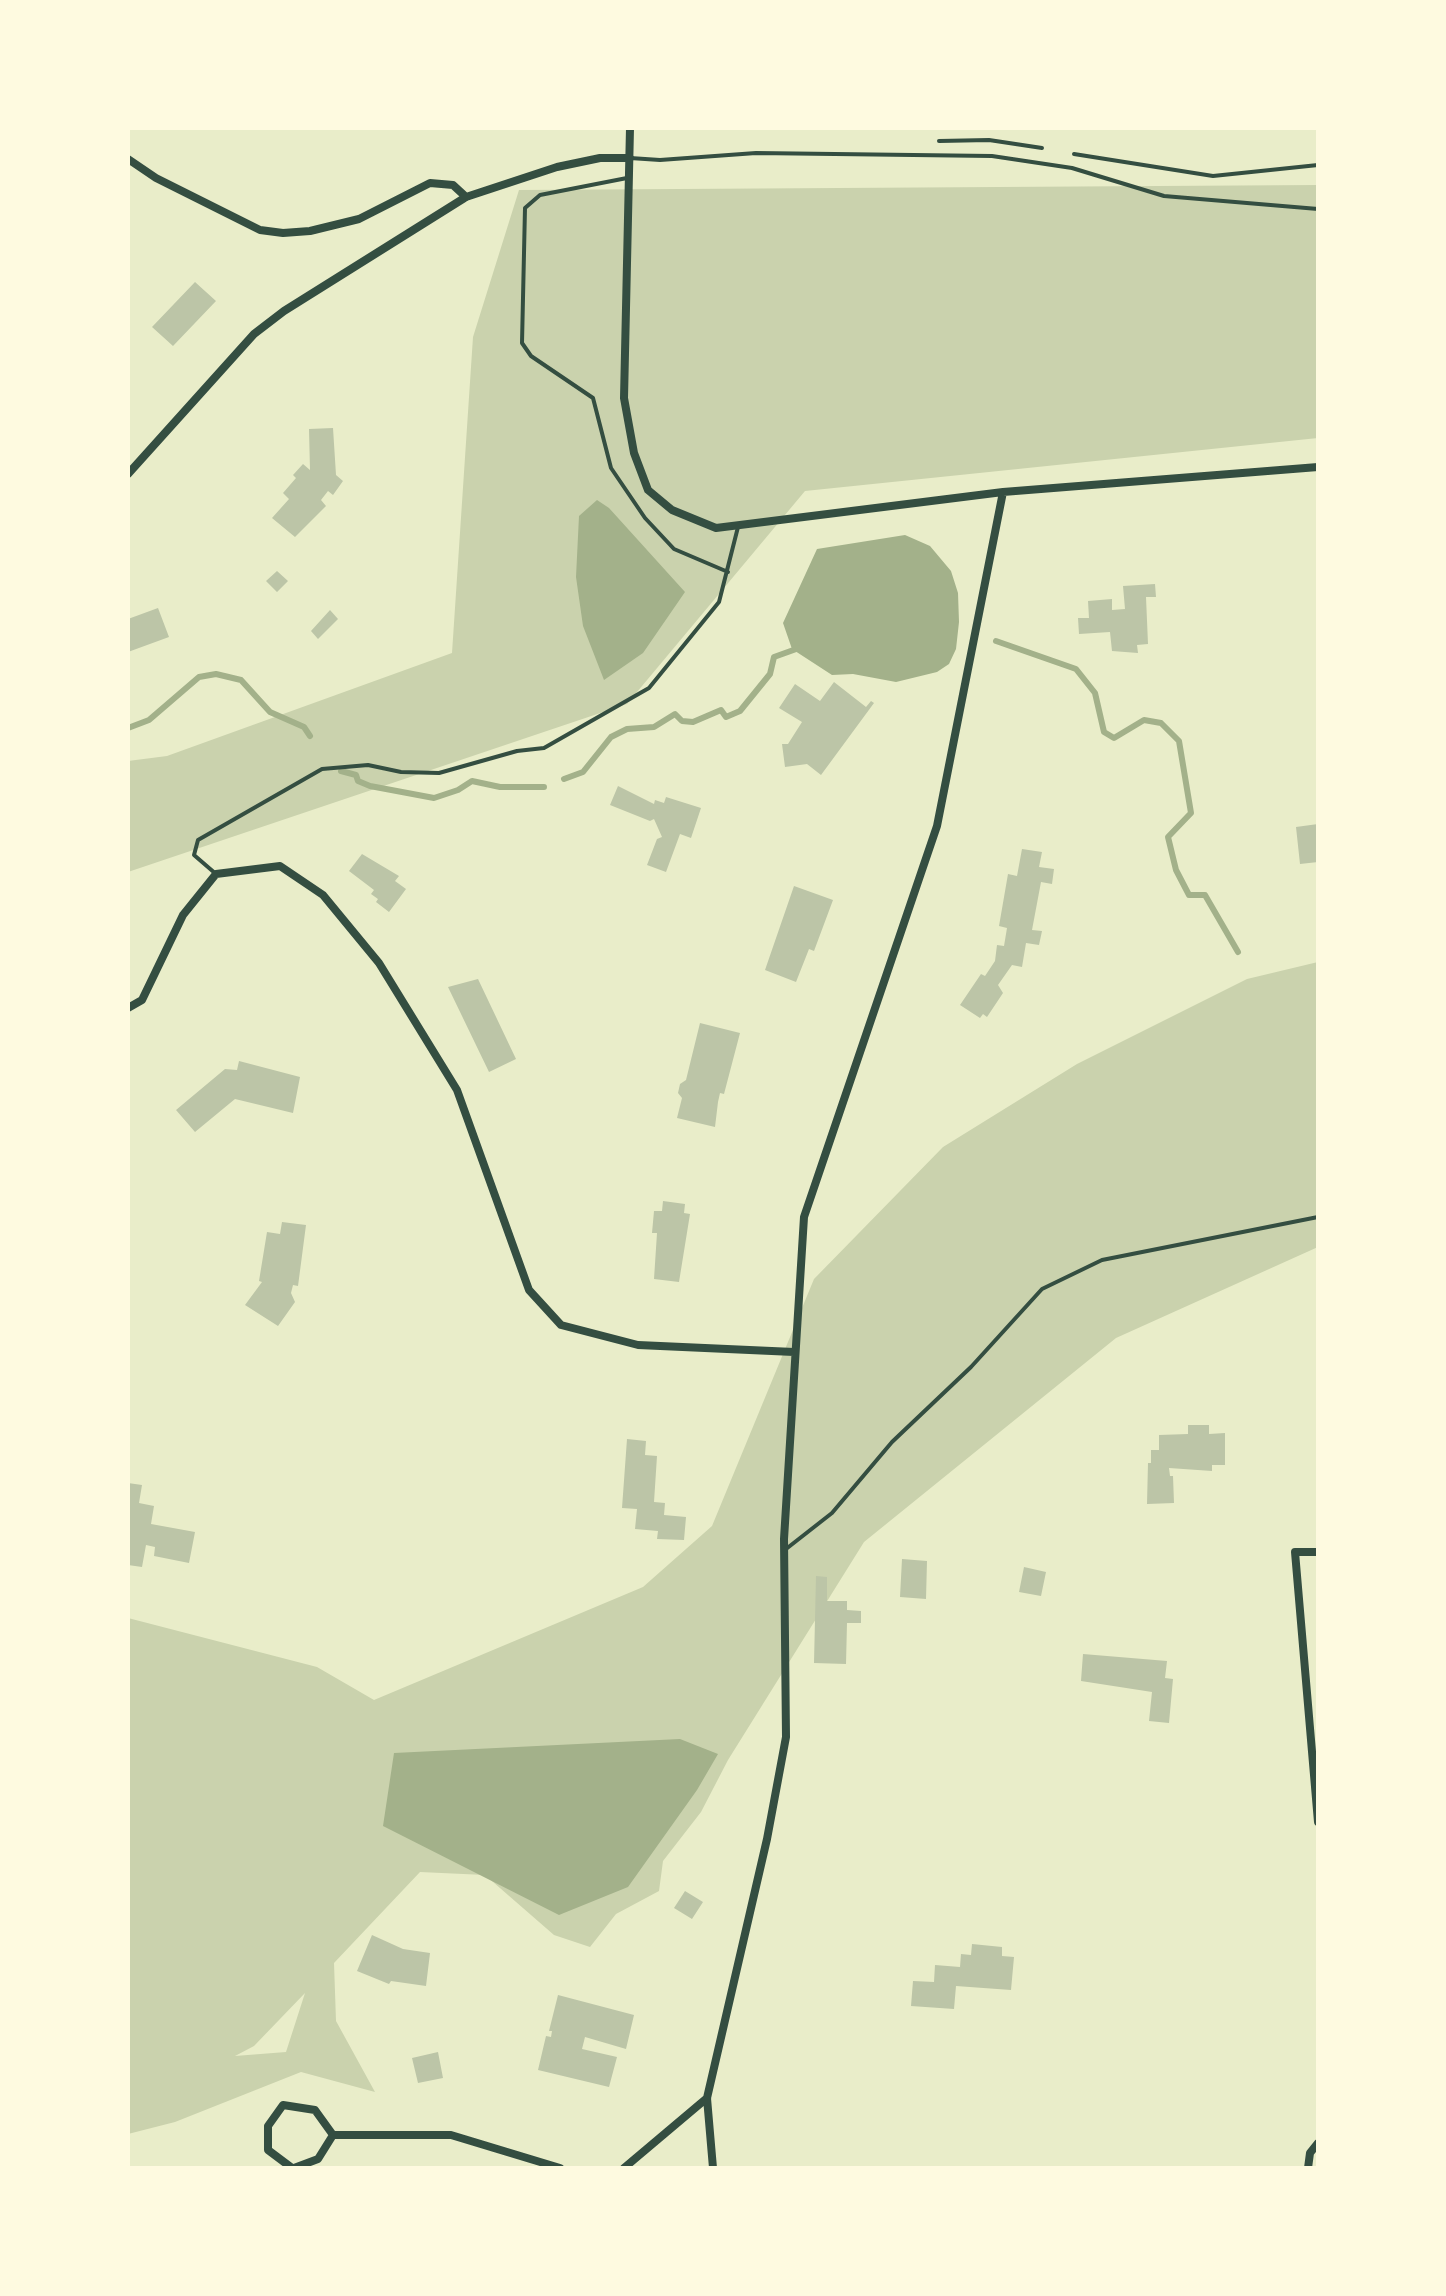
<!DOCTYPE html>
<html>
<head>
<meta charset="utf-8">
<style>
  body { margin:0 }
  #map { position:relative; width:1446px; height:2296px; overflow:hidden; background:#e9edc9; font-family:"IBM Plex Sans",sans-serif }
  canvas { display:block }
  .frame { position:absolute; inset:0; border:130px solid #fefae0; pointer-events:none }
</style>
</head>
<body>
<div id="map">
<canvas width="1446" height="2296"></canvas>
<div class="frame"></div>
</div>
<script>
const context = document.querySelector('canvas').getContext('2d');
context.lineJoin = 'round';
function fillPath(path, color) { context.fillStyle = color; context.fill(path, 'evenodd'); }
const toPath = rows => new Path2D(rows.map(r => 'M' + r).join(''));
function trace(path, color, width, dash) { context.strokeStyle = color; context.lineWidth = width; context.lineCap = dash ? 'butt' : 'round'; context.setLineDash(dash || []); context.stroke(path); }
const green = toPath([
  [1318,185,1318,438,805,491,627,704,128,872,128,761,167,756,452,653,473,337,519,190],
  [1318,962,1318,1247,1116,1338,864,1542,728,1760,701,1812,663,1861,659,1891,616,1914,590,1947,554,1935,485,1875,420,1872,334,1963,336,2021,375,2092,301,2072,175,2122,128,2134,128,1618,317,1667,374,1700,643,1587,712,1526,814,1279,943,1147,1077,1064,1247,979],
  [305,1993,286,2052,235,2056,254,2046]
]);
const water = toPath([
  [597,500,609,508,685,592,643,653,604,680,583,626,576,577,579,516],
  [905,535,930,546,951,571,958,593,959,622,956,649,949,664,937,672,896,682,853,674,832,675,792,649,783,623,817,549],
  [680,1739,718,1754,697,1790,628,1887,559,1915,383,1826,394,1753]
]);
const stream = toPath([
  [996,641,1076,669,1095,693,1104,732,1114,738,1144,720,1161,723,1179,741,1191,813,1168,837,1176,870,1189,895,1205,895,1238,952],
  [128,728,149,720,199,677,216,674,241,680,270,712,304,727,310,736],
  [341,771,356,775,358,781,370,786,434,798,458,790,472,781,500,787,544,787],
  [564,779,583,772,611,737,627,729,654,727,675,714,682,721,693,722,721,710,726,717,740,711,770,674,774,657,799,648]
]);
const building = toPath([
  [195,282,216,301,173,346,152,327],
  [333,428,336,475,343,481,333,495,328,491,321,500,326,506,295,537,272,518,289,499,283,493,296,478,293,475,303,464,310,470,309,429],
  [277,571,288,581,277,592,266,581],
  [1155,584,1156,597,1146,597,1148,644,1137,645,1138,653,1112,651,1110,632,1079,634,1078,618,1089,618,1088,601,1112,599,1112,610,1125,609,1123,586],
  [158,608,169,637,128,652,128,619],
  [330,610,338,619,318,639,311,631],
  [834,682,866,707,871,701,874,703,821,775,807,764,785,767,782,744,788,744,802,722,779,708,795,684,820,701],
  [618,786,654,804,655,800,664,803,666,797,701,808,691,838,680,834,666,872,647,865,657,839,662,837,654,819,650,821,610,805],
  [1318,824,1318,862,1300,864,1296,827],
  [1022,849,1042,852,1039,867,1054,869,1052,884,1041,882,1032,930,1042,931,1039,945,1026,943,1022,967,1012,965,998,985,1003,993,987,1017,983,1014,980,1018,960,1005,981,974,985,976,995,961,997,945,1004,946,1007,928,999,926,1008,874,1017,876],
  [362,854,399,876,395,881,406,889,389,912,376,902,378,899,371,894,374,890,349,871],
  [794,886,833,900,814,951,809,949,796,982,765,970],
  [478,979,516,1059,489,1072,448,987],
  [700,1023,740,1033,724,1094,720,1093,718,1102,715,1127,677,1118,682,1098,678,1093,680,1084,686,1080],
  [239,1061,300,1077,293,1113,235,1099,195,1132,176,1110,225,1069,237,1070],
  [663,1201,685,1204,684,1213,690,1214,679,1282,654,1279,657,1233,652,1233,654,1211,662,1211],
  [282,1222,306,1225,298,1286,293,1285,291,1293,295,1302,278,1326,245,1305,262,1282,259,1281,267,1232,280,1234],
  [1188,1425,1209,1425,1209,1434,1225,1433,1225,1465,1212,1465,1212,1471,1169,1468,1170,1476,1173,1476,1174,1503,1147,1504,1148,1463,1151,1463,1151,1450,1159,1450,1159,1435,1188,1434],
  [627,1439,646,1441,645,1455,657,1456,654,1502,665,1503,664,1515,686,1517,684,1540,657,1539,658,1531,635,1529,637,1509,622,1508],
  [128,1483,142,1485,139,1503,154,1506,151,1524,195,1532,189,1563,154,1556,155,1547,146,1545,142,1567,128,1565],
  [902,1559,927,1561,926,1599,900,1597],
  [1024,1567,1046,1572,1041,1596,1019,1592],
  [816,1576,827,1577,827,1601,847,1601,847,1610,861,1611,861,1623,847,1623,846,1664,814,1663],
  [1083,1654,1167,1661,1165,1678,1173,1679,1169,1723,1149,1721,1152,1692,1081,1681],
  [685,1891,703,1902,692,1919,674,1908],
  [372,1935,403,1949,430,1953,426,1986,391,1981,389,1984,357,1971],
  [972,1944,1002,1947,1002,1956,1014,1957,1011,1990,956,1986,954,2009,911,2006,913,1981,934,1982,935,1965,960,1967,961,1954,971,1955],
  [558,1995,634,2015,626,2049,585,2037,582,2049,617,2057,609,2087,538,2070,546,2036,551,2037,552,2031,549,2031],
  [438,2052,443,2078,418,2083,412,2058]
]);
const path = toPath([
  [939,141,989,140,1042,148],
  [1074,154,1213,176,1318,165]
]);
const service = toPath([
  [630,158,660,160,756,153,992,156,1072,168,1164,196,1318,209],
  [627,178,540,195,525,208,522,343,531,356,593,398,611,468,645,518,674,549,728,572],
  [216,874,194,855,198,840,322,769,368,765,401,772,439,773,517,751,544,748,649,688,719,602,738,527],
  [786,1549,832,1513,892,1442,971,1367,1042,1289,1102,1260,1318,1217]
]);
const minor = toPath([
  [630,128,624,398,634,453,648,490,672,510,716,528,1003,492,1318,467],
  [128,159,156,178,260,230,283,233,310,231,359,219,430,183,453,185,466,197],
  [128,474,254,334,284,311,466,197,557,167,600,158,630,158],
  [128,1008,142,1000,183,915,216,874,280,866,323,895,379,963,457,1090,529,1290,561,1325,638,1345,794,1352],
  [1318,1552,1295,1552,1318,1822],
  [333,2135,451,2135,560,2168],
  [292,2168,268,2150,268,2126,283,2105,315,2110,333,2135],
  [294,2168,318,2159,333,2135],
  [624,2168,707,2098],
  [713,2168,707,2098,767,1839,786,1737,784,1539,804,1217,937,826,1003,492],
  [1308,2168,1310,2153,1318,2143]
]);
fillPath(green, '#cad2ad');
fillPath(water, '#a3b18a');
trace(stream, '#a3b18a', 6);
fillPath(building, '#bcc5a7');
trace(path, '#344e41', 4);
trace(service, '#344e41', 4);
trace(minor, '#344e41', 8);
</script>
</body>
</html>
